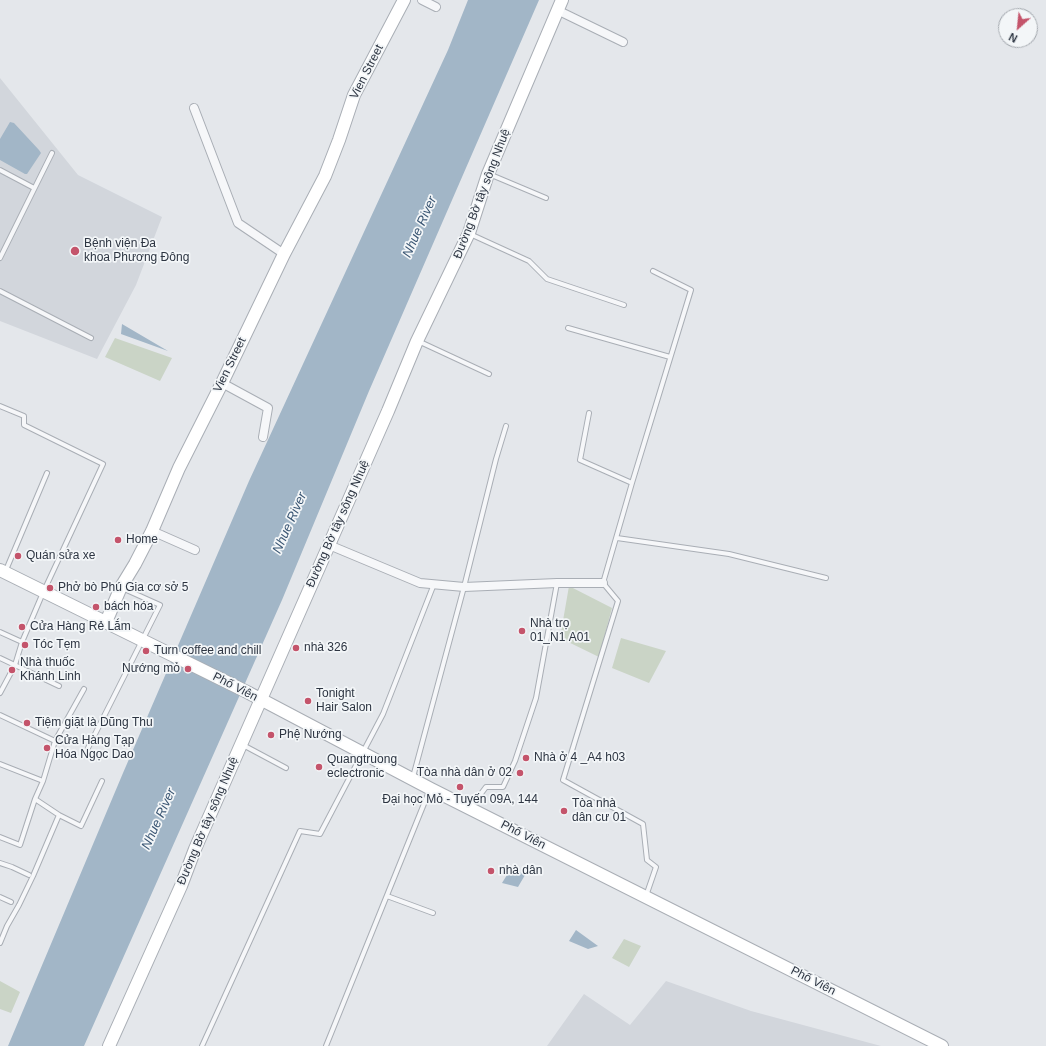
<!DOCTYPE html>
<html>
<head>
<meta charset="utf-8">
<style>
  body { margin:0 }
  #map { position:relative; width:1046px; height:1046px; overflow:hidden; background:#e4e7eb; font-family:Arial,sans-serif }
  canvas { display:block }
  .north { position:absolute; left:998px; top:8px; width:40px; height:40px; box-sizing:border-box; background:#f3f6f8; border:1px solid #a4a9af; border-radius:50%; rotate:207deg; font-size:11px; font-weight:700; line-height:16px; text-align:center; color:#2d3542 }
  .north::after { content:''; display:block; margin:auto; width:14px; height:18px; background:#c4546b; clip-path:polygon(50% 0,100% 100%,50% 72%,0 100%) }
</style>
</head>
<body>
<div id="map">
<canvas width="1046" height="1046"></canvas>
<div class="north">N</div>
</div>
<script>
const context = document.querySelector('canvas').getContext('2d');
context.lineJoin = 'round';
function fillPath(path, color) { context.fillStyle = color; context.fill(path, 'evenodd'); }
const toPath = rows => new Path2D(rows.map(r => 'M' + r).join(''));
function trace(path, color, width, dash) { context.strokeStyle = color; context.lineWidth = width; context.lineCap = dash ? 'butt' : 'round'; context.setLineDash(dash || []); context.stroke(path); }
function label(font, color, halo, rows, align = 'center') {
  context.font = font + ' Arial,sans-serif'; context.lineWidth = 3.5; context.setLineDash([]); context.textBaseline = 'middle'; context.strokeStyle = halo; context.fillStyle = color; for (const [text, x, y, turn = 0] of rows) {
    context.save(); context.translate(x, y); context.rotate((+turn || 0) * Math.PI / 180); context.textAlign = isNaN(turn) ? turn : align; if (halo) context.strokeText(text, 0, 0); context.fillText(text, 0, 0); context.restore();
  }
}
const built = toPath([
  [0,78,78,175,162,217,136,285,97,359,0,321],
  [666,981,751,1011,881,1046,547,1046,584,994,630,1025]
]);
const green = toPath([
  [115,338,172,358,160,381,105,357],
  [569,586,612,608,599,657,560,638],
  [621,638,666,651,649,683,612,668],
  [624,939,641,946,629,967,612,958],
  [0,981,20,992,11,1013,0,1009]
]);
const water = toPath([
  [468,0,539,0,369,391,282,600,84,1046,8,1046,123,773,249,481,448,50],
  [10,122,14,123,39,150,41,153,27,174,25,174,0,160,0,139],
  [122,324,168,351,121,334],
  [512,867,525,875,518,887,502,883],
  [576,930,598,946,588,949,569,941]
]);
const lane = toPath([
  [0,170,34,188],
  [489,174,546,198],
  [470,234,529,261,547,279,624,305],
  [0,258,52,153],
  [0,291,91,338],
  [568,328,670,357],
  [418,341,489,374],
  [0,406,24,416,24,425,103,464,42,595,22,642,15,665,0,693],
  [589,413,580,460,632,483],
  [617,538,729,554,826,578],
  [6,570,47,473],
  [0,632,22,642],
  [0,658,59,686],
  [0,715,55,741],
  [243,745,286,768],
  [88,748,160,605,122,588],
  [0,764,43,781],
  [413,777,464,587,496,459,506,426],
  [35,799,59,815,81,826,102,781],
  [471,807,486,787,503,787,515,761,536,698,557,583],
  [0,837,20,845,35,799,43,781,55,741,84,689],
  [0,863,12,867,29,875],
  [387,896,433,913],
  [646,896,656,867,647,860,643,824,563,780,618,601,603,583,632,483,691,290,653,271],
  [0,897,11,902],
  [0,943,7,926,19,905,33,876,59,815],
  [202,1046,300,831,320,834,383,714,434,584],
  [326,1046,430,789]
]);
const street = toPath([
  [422,0,436,7],
  [557,10,623,42],
  [194,108,238,223,284,254],
  [222,383,268,408,263,437],
  [152,531,195,550],
  [329,545,420,583,464,587,557,583,603,583]
]);
const secondary = toPath([
  [0,570,247,692,431,789,942,1046],
  [106,622,121,587,135,564,152,531,179,468,222,383,284,254,325,176,339,140,354,95,404,0],
  [109,1046,181,886,195,849,388,411,417,341,469,233,488,174,562,0]
]);
const markers = [
  [75,251,5,"#c4546b"],
  [118,540,4,"#c4546b"],
  [18,556,4,"#c4546b"],
  [50,588,4,"#c4546b"],
  [96,607,4,"#c4546b"],
  [22,627,4,"#c4546b"],
  [522,631,4,"#c4546b"],
  [25,645,4,"#c4546b"],
  [296,648,4,"#c4546b"],
  [146,651,4,"#c4546b"],
  [188,669,4,"#c4546b"],
  [12,670,4,"#c4546b"],
  [308,701,4,"#c4546b"],
  [27,723,4,"#c4546b"],
  [271,735,4,"#c4546b"],
  [47,748,4,"#c4546b"],
  [526,758,4,"#c4546b"],
  [319,767,4,"#c4546b"],
  [520,773,4,"#c4546b"],
  [460,787,4,"#c4546b"],
  [564,811,4,"#c4546b"],
  [491,871,4,"#c4546b"]
];
const streetNames = [
  ["Vien Street",367,72,-63],
  ["Đường Bờ tây sông Nhuệ",482,194,-69],
  ["Vien Street",230,365,-64],
  ["Đường Bờ tây sông Nhuệ",338,524,-66],
  ["Phố Viên",235,687,27],
  ["Đường Bờ tây sông Nhuệ",208,821,-67],
  ["Phố Viên",523,835,27],
  ["Phố Viên",813,981,27]
];
const poiNames = [
  ["Bệnh viện Đa",84,244],
  ["khoa Phương Đông",84,258],
  ["Home",126,540],
  ["Quán sửa xe",26,556],
  ["Phở bò Phú Gia cơ sở 5",58,588],
  ["bách hóa",104,607],
  ["Nhà trọ",530,624],
  ["01_N1 A01",530,638],
  ["Cửa Hàng Rẻ Lắm",30,627],
  ["Tóc Tẹm",33,645],
  ["nhà 326",304,648],
  ["Turn coffee and chill",154,651],
  ["Nhà thuốc",20,663],
  ["Khánh Linh",20,677],
  ["Nướng mỏ",180,669,"right"],
  ["Tonight",316,694],
  ["Hair Salon",316,708],
  ["Tiệm giặt là Dũng Thu",35,723],
  ["Phệ Nướng",279,735],
  ["Cửa Hàng Tạp",55,741],
  ["Hóa Ngọc Dao",55,755],
  ["Nhà ở 4 _A4 h03",534,758],
  ["Quangtruong",327,760],
  ["eclectronic",327,774],
  ["Tòa nhà dân ở 02",512,773,"right"],
  ["Đại học Mỏ - Tuyến 09A, 144",460,800,"center"],
  ["Tòa nhà",572,804],
  ["dân cư 01",572,818],
  ["nhà dân",499,871]
];
const waterNames = [
  ["Nhue River",420,227,-66],
  ["Nhue River",290,523,-66],
  ["Nhue River",159,819,-66]
];
fillPath(built, '#d2d6dc');
fillPath(green, '#cad4c6');
fillPath(water, '#a2b6c7');
trace(lane, '#a9aeb5', 6);
trace(street, '#a9aeb5', 10);
trace(secondary, '#a9aeb5', 14);
trace(lane, '#f6f7f9', 4);
trace(street, '#f6f7f9', 8);
trace(secondary, '#fff', 12);
for (const [x, y, r, color] of markers) { const dot = new Path2D(); dot.arc(x, y, r, 0, 2 * Math.PI); context.fillStyle = color; context.fill(dot); trace(dot, '#f3f6f8', 1.5); }
label('12px', '#2d3542', '#f3f6f8', streetNames);
label('12px', '#2d3542', '#f3f6f8', poiNames, 'left');
label('italic 13px', '#3a5673', '#f3f6f8', waterNames);
</script>
</body>
</html>
